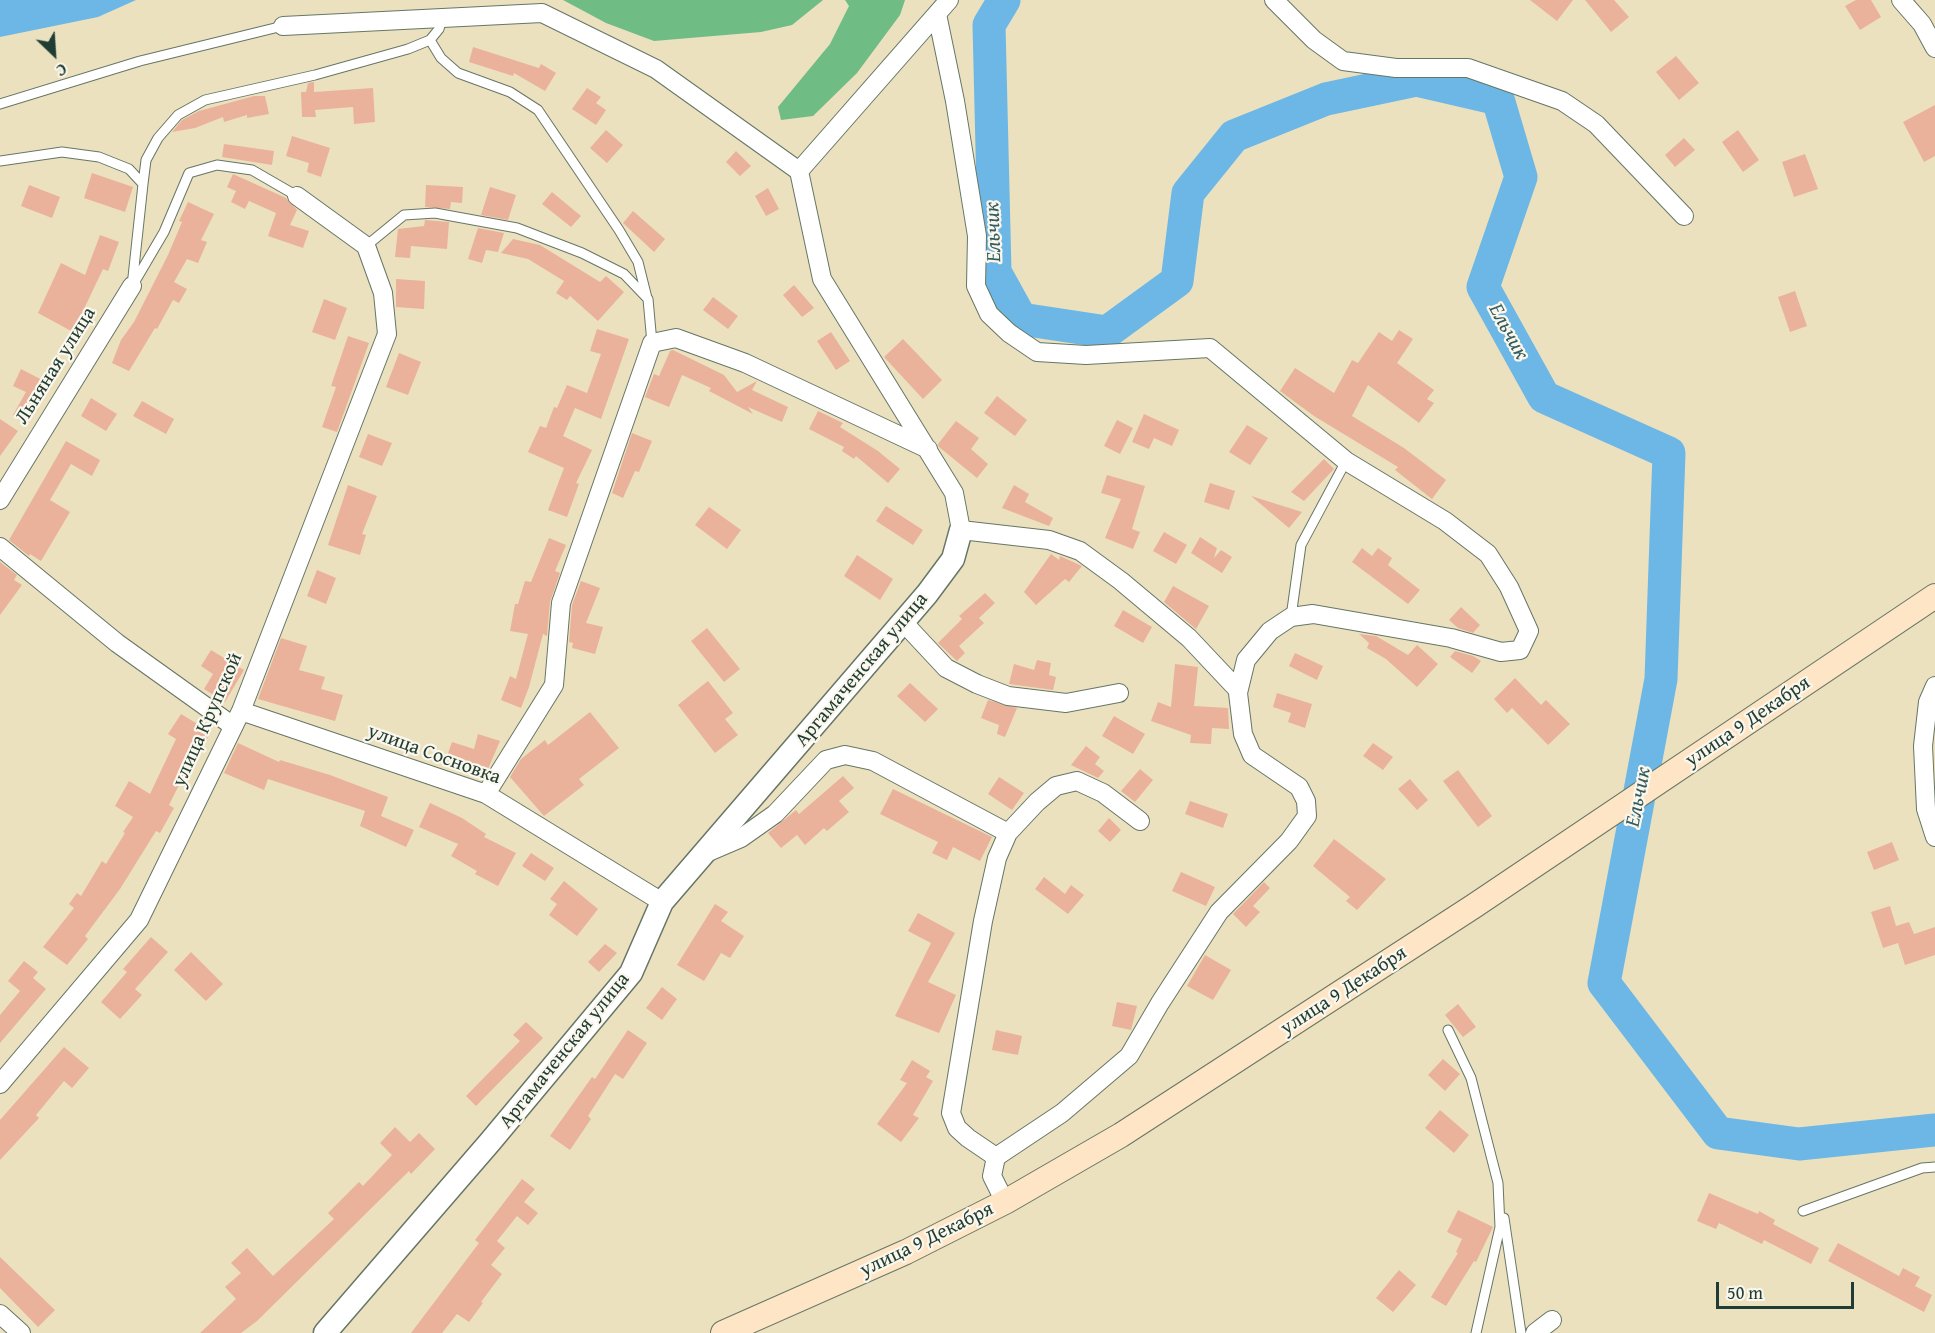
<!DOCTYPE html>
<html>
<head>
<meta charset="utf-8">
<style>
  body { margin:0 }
  #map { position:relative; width:1935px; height:1333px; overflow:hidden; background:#ebe1bf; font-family:"Gentium Book Plus",serif }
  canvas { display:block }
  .north { position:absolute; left:24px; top:24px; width:60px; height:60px; -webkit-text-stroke:4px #fbf7ec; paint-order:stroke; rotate:155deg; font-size:16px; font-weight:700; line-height:24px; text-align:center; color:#1f3d34 }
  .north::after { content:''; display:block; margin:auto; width:21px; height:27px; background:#1f3d34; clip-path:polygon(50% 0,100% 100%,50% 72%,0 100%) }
  .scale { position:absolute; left:1716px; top:1282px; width:138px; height:27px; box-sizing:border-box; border:3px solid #1f3d34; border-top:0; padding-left:8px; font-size:18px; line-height:21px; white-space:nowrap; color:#1f3d34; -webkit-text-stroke:4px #fbf7ec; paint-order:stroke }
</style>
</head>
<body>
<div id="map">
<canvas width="1935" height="1333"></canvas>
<div class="north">С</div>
<div class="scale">50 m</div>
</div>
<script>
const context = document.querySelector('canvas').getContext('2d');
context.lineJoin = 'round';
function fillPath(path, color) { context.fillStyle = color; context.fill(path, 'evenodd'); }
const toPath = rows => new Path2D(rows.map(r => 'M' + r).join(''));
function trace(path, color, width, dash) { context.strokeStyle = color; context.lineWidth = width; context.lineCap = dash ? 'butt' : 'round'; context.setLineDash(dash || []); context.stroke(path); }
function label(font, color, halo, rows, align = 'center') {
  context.font = font + ' "Gentium Book Plus",serif'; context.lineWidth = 4.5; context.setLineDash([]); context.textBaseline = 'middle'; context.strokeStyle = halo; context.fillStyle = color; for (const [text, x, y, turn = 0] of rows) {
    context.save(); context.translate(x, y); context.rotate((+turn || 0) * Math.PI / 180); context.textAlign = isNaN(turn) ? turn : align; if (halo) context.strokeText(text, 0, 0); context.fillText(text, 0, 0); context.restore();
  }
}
const forest = toPath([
  [563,0,823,0,792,25,761,32,654,41,606,23],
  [845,0,905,0,900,15,857,73,813,116,781,120,778,107,830,44,849,6]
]);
const water = toPath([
  [0,0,136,0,98,17,0,37]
]);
const river = toPath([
  [1004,0,989,25,995,272,1021,319,1107,332,1177,281,1188,193,1234,136,1326,99,1416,80,1498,99,1521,177,1483,287,1544,397,1669,453,1661,679,1604,983,1718,1133,1799,1144,1935,1130]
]);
const building = toPath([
  [1530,0,1573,0,1557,21],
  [1585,0,1614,0,1629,17,1611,32],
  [1856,0,1871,0,1881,17,1860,30,1845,6],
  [473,47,539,68,541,64,556,73,545,91,514,73,513,76,469,62],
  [1676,56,1699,83,1679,100,1656,72],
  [314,82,314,92,373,88,375,122,354,124,353,107,315,110,316,117,302,117,301,92,306,92,308,83],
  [587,88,601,97,596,103,606,110,596,125,572,109],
  [254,96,265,96,269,114,247,118,247,115,224,122,223,117,195,128,172,132,182,120,199,111],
  [1935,105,1935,156,1924,162,1903,122],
  [606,130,623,145,607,163,590,148],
  [1738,130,1759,160,1743,172,1722,142],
  [292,136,330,148,321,177,307,172,309,163,286,156],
  [1684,138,1695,150,1675,167,1665,155],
  [224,144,274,151,272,165,222,157],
  [736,151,751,166,740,176,726,162],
  [1805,154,1818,189,1794,197,1782,162],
  [92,173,133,187,125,212,84,198],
  [233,174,286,198,297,210,290,225,309,231,303,248,268,236,276,213,249,201,245,209,231,202,236,191,227,187],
  [29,185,60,197,52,218,21,206],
  [426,185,463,187,462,203,451,202,450,209,425,207],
  [490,187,516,195,508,220,481,215],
  [768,188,779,209,766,216,755,196],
  [552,192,581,216,571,227,542,204],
  [188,202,214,214,201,240,207,242,198,263,187,259,174,282,187,289,179,303,173,300,157,329,155,328,129,371,112,363,121,340,134,322,168,255,182,222,179,221],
  [633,211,665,239,654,252,623,223],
  [425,220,449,222,447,249,411,246,410,258,395,257,398,229,424,226],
  [478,228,504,233,498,252,486,250,482,263,468,259],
  [100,235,119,242,108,271,103,269,73,332,38,313,61,263,85,275],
  [513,239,540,245,600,282,606,276,624,292,598,321,570,296,567,300,556,293,564,281,528,259,501,253],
  [396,279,425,281,424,309,396,307],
  [794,285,814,308,802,317,783,295],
  [1795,291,1807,326,1790,332,1778,297],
  [713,297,738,316,728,329,703,310],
  [324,299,347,308,335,340,312,332],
  [597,329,629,339,601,419,575,408,563,436,592,450,576,483,579,484,567,517,548,510,564,468,528,452,540,426,546,428,554,407,557,408,567,385,587,393,601,354,590,351],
  [1399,330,1413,339,1397,363,1434,390,1427,399,1434,403,1419,423,1368,385,1352,416,1404,448,1446,480,1432,499,1395,470,1398,467,1314,416,1280,391,1295,368,1334,393,1352,360,1358,363,1379,332,1392,341],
  [831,332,850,361,836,370,817,341],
  [348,336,369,343,337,432,322,427,336,387,331,386],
  [903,339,942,380,923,399,884,357],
  [673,350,724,375,737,392,757,381,752,390,788,407,782,422,748,407,753,414,709,391,711,388,682,375,669,407,645,397,654,374,659,376,670,351],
  [399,353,421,362,408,395,386,387],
  [21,369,48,383,26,422,13,415,26,392,13,386],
  [997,396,1027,420,1015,436,984,413],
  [91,398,117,414,106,431,81,416],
  [142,401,174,419,166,434,133,416],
  [818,411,843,423,840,427,878,451,900,469,888,483,856,456,854,459,842,451,844,447,809,429],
  [1144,414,1179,430,1172,446,1154,438,1149,449,1132,442],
  [0,419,18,431,0,456],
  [1117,420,1133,428,1120,454,1104,446],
  [956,421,979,438,971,449,988,464,977,478,939,447,938,444],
  [1247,425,1268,438,1250,465,1229,452],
  [632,433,652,441,639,472,635,471,623,498,612,493],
  [368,434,392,443,382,466,359,457],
  [66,441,100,460,92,476,71,464,50,500,70,512,41,561,30,554,29,556,9,540],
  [1324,459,1334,469,1304,501,1291,492],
  [1107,475,1145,486,1132,529,1140,532,1133,549,1105,538,1121,499,1101,493],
  [1210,483,1235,491,1229,510,1204,502],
  [348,485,377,496,362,534,366,535,360,555,328,545],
  [1014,485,1029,494,1025,502,1053,518,1049,526,1002,508],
  [1251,496,1302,512,1289,528],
  [886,506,923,530,913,545,876,521],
  [709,507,741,530,727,549,695,525],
  [1164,532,1187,545,1176,564,1153,551],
  [1200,537,1217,548,1214,558,1221,550,1232,557,1222,573,1191,553],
  [549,538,566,545,555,571,560,573,550,602,547,636,543,634,529,687,521,708,501,700,510,676,516,679,528,634,510,631,515,604,518,604,525,581,531,582],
  [1362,548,1372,556,1378,548,1392,558,1388,565,1420,590,1408,604,1352,562],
  [1051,554,1059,560,1060,556,1082,566,1069,582,1065,579,1036,605,1024,592],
  [857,555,893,579,880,600,844,576],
  [0,562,17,575,14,580,22,585,0,615],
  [317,570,336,578,326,604,307,596],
  [581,581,600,588,586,623,603,627,595,654,572,648,573,643,569,642,572,605],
  [1173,586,1209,606,1196,629,1164,602],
  [985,593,995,603,979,618,984,623,959,646,965,653,957,661,938,643,962,619,959,616],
  [1461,607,1480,625,1473,633,1458,628,1449,620],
  [1123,610,1152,627,1143,643,1114,626],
  [707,628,740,669,724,682,691,641],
  [1359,634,1376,636,1408,655,1417,645,1438,664,1417,687,1386,659,1367,648,1369,643],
  [281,638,307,646,299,670,325,677,321,689,343,695,335,721,258,699],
  [211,650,244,670,225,702,204,689,213,674,201,666],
  [1455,651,1473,656,1481,661,1472,673,1450,657],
  [1295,653,1323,666,1317,680,1289,666],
  [1037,660,1051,663,1049,675,1056,677,1053,690,1009,684,1014,664,1034,670],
  [1175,664,1198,667,1194,706,1228,708,1229,729,1212,728,1211,744,1190,743,1191,735,1151,721,1158,702,1171,707],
  [1515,678,1541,705,1546,700,1570,724,1548,745,1512,708,1507,713,1494,699],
  [708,681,733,713,725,719,738,735,715,753,678,705],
  [910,683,938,709,925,722,897,696],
  [1277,693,1312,704,1305,728,1288,722,1291,713,1273,707],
  [988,700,1017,708,1005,737,997,734,999,725,981,718],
  [590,712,619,748,579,779,584,785,544,816,510,777,521,759,545,740,548,745],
  [181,714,211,732,198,753,196,751,169,805,174,808,160,833,156,831,120,889,85,936,88,939,67,965,43,947,74,908,69,904,77,893,81,896,102,861,106,864,125,833,123,832,133,817,115,806,129,781,150,794,176,739,168,734],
  [1114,716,1145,734,1133,754,1102,736],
  [478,734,500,741,488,769,447,756,452,742,474,749],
  [238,743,279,762,280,760,330,775,388,797,381,816,414,830,406,847,360,826,365,811,268,779,264,790,224,773],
  [1373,743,1393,757,1383,770,1363,756],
  [1086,746,1100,757,1095,764,1104,771,1098,778,1071,765],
  [1140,769,1153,780,1135,802,1121,791],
  [1458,770,1492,816,1478,827,1443,781],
  [843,776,854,788,839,801,849,812,827,831,824,828,805,845,797,835,781,848,768,833,796,810,799,814],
  [999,777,1024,793,1012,810,988,794],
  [1410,779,1428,800,1417,810,1398,789],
  [893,789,992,837,980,861,953,847,947,860,932,853,938,842,880,814],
  [1190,801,1228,814,1223,828,1185,814],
  [430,803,462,818,486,834,484,837,516,853,498,886,475,874,477,871,451,856,458,844,419,827],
  [1109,818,1121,830,1110,842,1098,831],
  [1334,839,1386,879,1357,910,1346,901,1350,897,1313,866],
  [1892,842,1899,860,1874,870,1867,852],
  [531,853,554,868,545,881,522,866],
  [1181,872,1215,887,1206,906,1172,891],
  [1044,877,1065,894,1071,885,1084,895,1068,914,1035,889],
  [564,881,598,909,577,936,549,915,557,904,550,899],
  [1264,882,1270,888,1253,906,1260,912,1246,927,1233,914],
  [715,904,728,912,721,921,744,936,730,958,721,953,704,981,677,965],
  [1890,906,1896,926,1909,922,1914,934,1935,927,1935,955,1905,965,1898,943,1883,948,1871,912],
  [918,913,955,933,928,982,956,995,939,1033,895,1016,931,943,908,931],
  [151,937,168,952,135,989,142,995,120,1019,101,1002,127,972,123,969],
  [605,944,617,953,599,972,588,962],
  [191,952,223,984,206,1001,174,970],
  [1205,955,1231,970,1213,1000,1187,986],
  [24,961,38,972,33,978,46,989,0,1043,0,1015,20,991,8,981],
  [662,987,677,999,662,1020,646,1008],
  [1117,1002,1137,1006,1131,1030,1112,1026],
  [1458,1004,1476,1027,1463,1037,1445,1015],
  [526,1022,543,1038,476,1106,466,1096,520,1041,513,1035],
  [628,1030,647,1043,623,1079,615,1074,588,1116,591,1119,570,1150,550,1136,592,1077,595,1079],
  [996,1030,1022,1036,1018,1055,992,1050],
  [64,1047,89,1068,72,1088,64,1081,36,1115,39,1118,0,1160,0,1120],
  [1443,1059,1460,1074,1445,1091,1428,1075],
  [912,1060,930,1071,926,1077,933,1081,913,1115,919,1118,901,1142,877,1124,907,1083,900,1080],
  [1440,1110,1469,1135,1454,1153,1425,1128],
  [395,1127,410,1142,419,1133,435,1149,411,1174,409,1171,257,1321,241,1333,200,1333,236,1299,225,1287,241,1273,231,1263,247,1248,273,1276,334,1219,328,1213,359,1182,363,1186,392,1155,380,1143],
  [522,1179,535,1189,524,1202,538,1213,528,1225,517,1216,497,1241,505,1248,491,1265,502,1274,481,1302,483,1303,469,1322,457,1314,442,1333,411,1333,479,1243,475,1240],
  [1709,1193,1758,1214,1759,1211,1775,1220,1773,1224,1819,1248,1811,1264,1764,1240,1762,1244,1719,1223,1716,1229,1697,1221],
  [1458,1210,1493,1227,1476,1262,1474,1261,1446,1306,1431,1297,1458,1253,1456,1252,1462,1239,1447,1232],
  [1838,1243,1899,1276,1903,1268,1920,1277,1915,1286,1932,1295,1924,1312,1828,1261],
  [0,1257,55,1310,38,1327,0,1288],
  [1399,1270,1416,1285,1393,1312,1376,1298]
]);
const service = toPath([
  [430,40,441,58,458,73,510,92,538,110,619,230,638,262,647,298],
  [0,104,140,61,283,26],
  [0,161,62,152,99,157,129,169,143,184,132,286],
  [143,184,146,160,158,138,178,115,205,100,315,75,408,49,430,40,439,29,442,18],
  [366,246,404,215,435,213,517,228,582,253,624,274,648,299,652,343],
  [134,283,164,232,189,173,217,165,252,170,297,196],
  [1291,617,1301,545,1346,461],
  [1448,1030,1471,1078,1498,1183,1500,1227,1476,1333],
  [1803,1211,1922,1168,1935,1167],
  [1504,1218,1521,1333]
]);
const minor = toPath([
  [949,0,799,171,822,279,954,493,961,530,1049,540,1080,551,1121,581,1189,638,1238,690],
  [1274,0,1314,40,1343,61,1396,68,1468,68,1562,101,1596,124,1684,216],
  [1901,0,1922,24,1935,48],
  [937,14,955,101,977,236,976,286,989,314,1009,333,1037,352,1086,355,1210,348,1346,461,1445,521,1488,554,1509,587,1529,631,1520,650,1501,652,1451,638,1313,614,1291,617,1270,631,1246,660,1238,693,1243,734,1252,755,1299,787,1306,801,1307,816,1289,841,1219,912,1160,1003,1129,1056,1062,1113,996,1157,992,1176,1005,1202],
  [283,26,542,13,656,69,799,171],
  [0,500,132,286],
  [0,547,117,643,233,726],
  [904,623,946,668,977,684,1008,696,1066,703,1119,693],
  [1935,686,1928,702,1923,746,1926,809,1935,837],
  [241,711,486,794,662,902],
  [486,794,554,685,561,603,652,343,676,338,745,363,928,449],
  [706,853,741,838,775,814,826,760,845,755,873,761,1008,833],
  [0,1084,139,920,241,711,387,334,383,293,366,246,297,196],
  [996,1157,968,1138,957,1128,951,1113,983,921,997,858,1008,833,1037,802,1056,786,1077,781,1103,793,1140,821],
  [0,1314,21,1333],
  [1535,1333,1552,1320]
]);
const tertiary = toPath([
  [325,1333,490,1142,631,973,662,902,927,594,953,559,961,530]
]);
const secondary = toPath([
  [723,1333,906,1252,1005,1202,1121,1135,1474,906,1935,596]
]);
const streetNames = [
  ["Льняная улица",56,366,-58],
  ["Аргамаченская улица",862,670,-50],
  ["улица Крупской",208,720,-66],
  ["улица 9 Декабря",1748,722,-34],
  ["улица Сосновка",434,755,20],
  ["улица 9 Декабря",1344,991,-33],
  ["Аргамаченская улица",565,1051,-51],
  ["улица 9 Декабря",927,1240,-26]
];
const waterNames = [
  ["Ельчик",994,232,-92],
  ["Ельчик",1508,332,61],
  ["Ельчик",1639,797,-79]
];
fillPath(forest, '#6fbc85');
fillPath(water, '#6cb7e5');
trace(river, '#6cb7e5', 33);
fillPath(building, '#eab29b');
trace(service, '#667665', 11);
trace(minor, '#667665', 20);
trace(tertiary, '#667665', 25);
trace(secondary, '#667665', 26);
trace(service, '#fff', 9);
trace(minor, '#fff', 18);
trace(tertiary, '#fff', 22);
trace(secondary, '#fde5c5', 24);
label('20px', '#1f3d34', '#fbf7ec', streetNames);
label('italic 21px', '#325c60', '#fbf7ec', waterNames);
</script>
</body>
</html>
